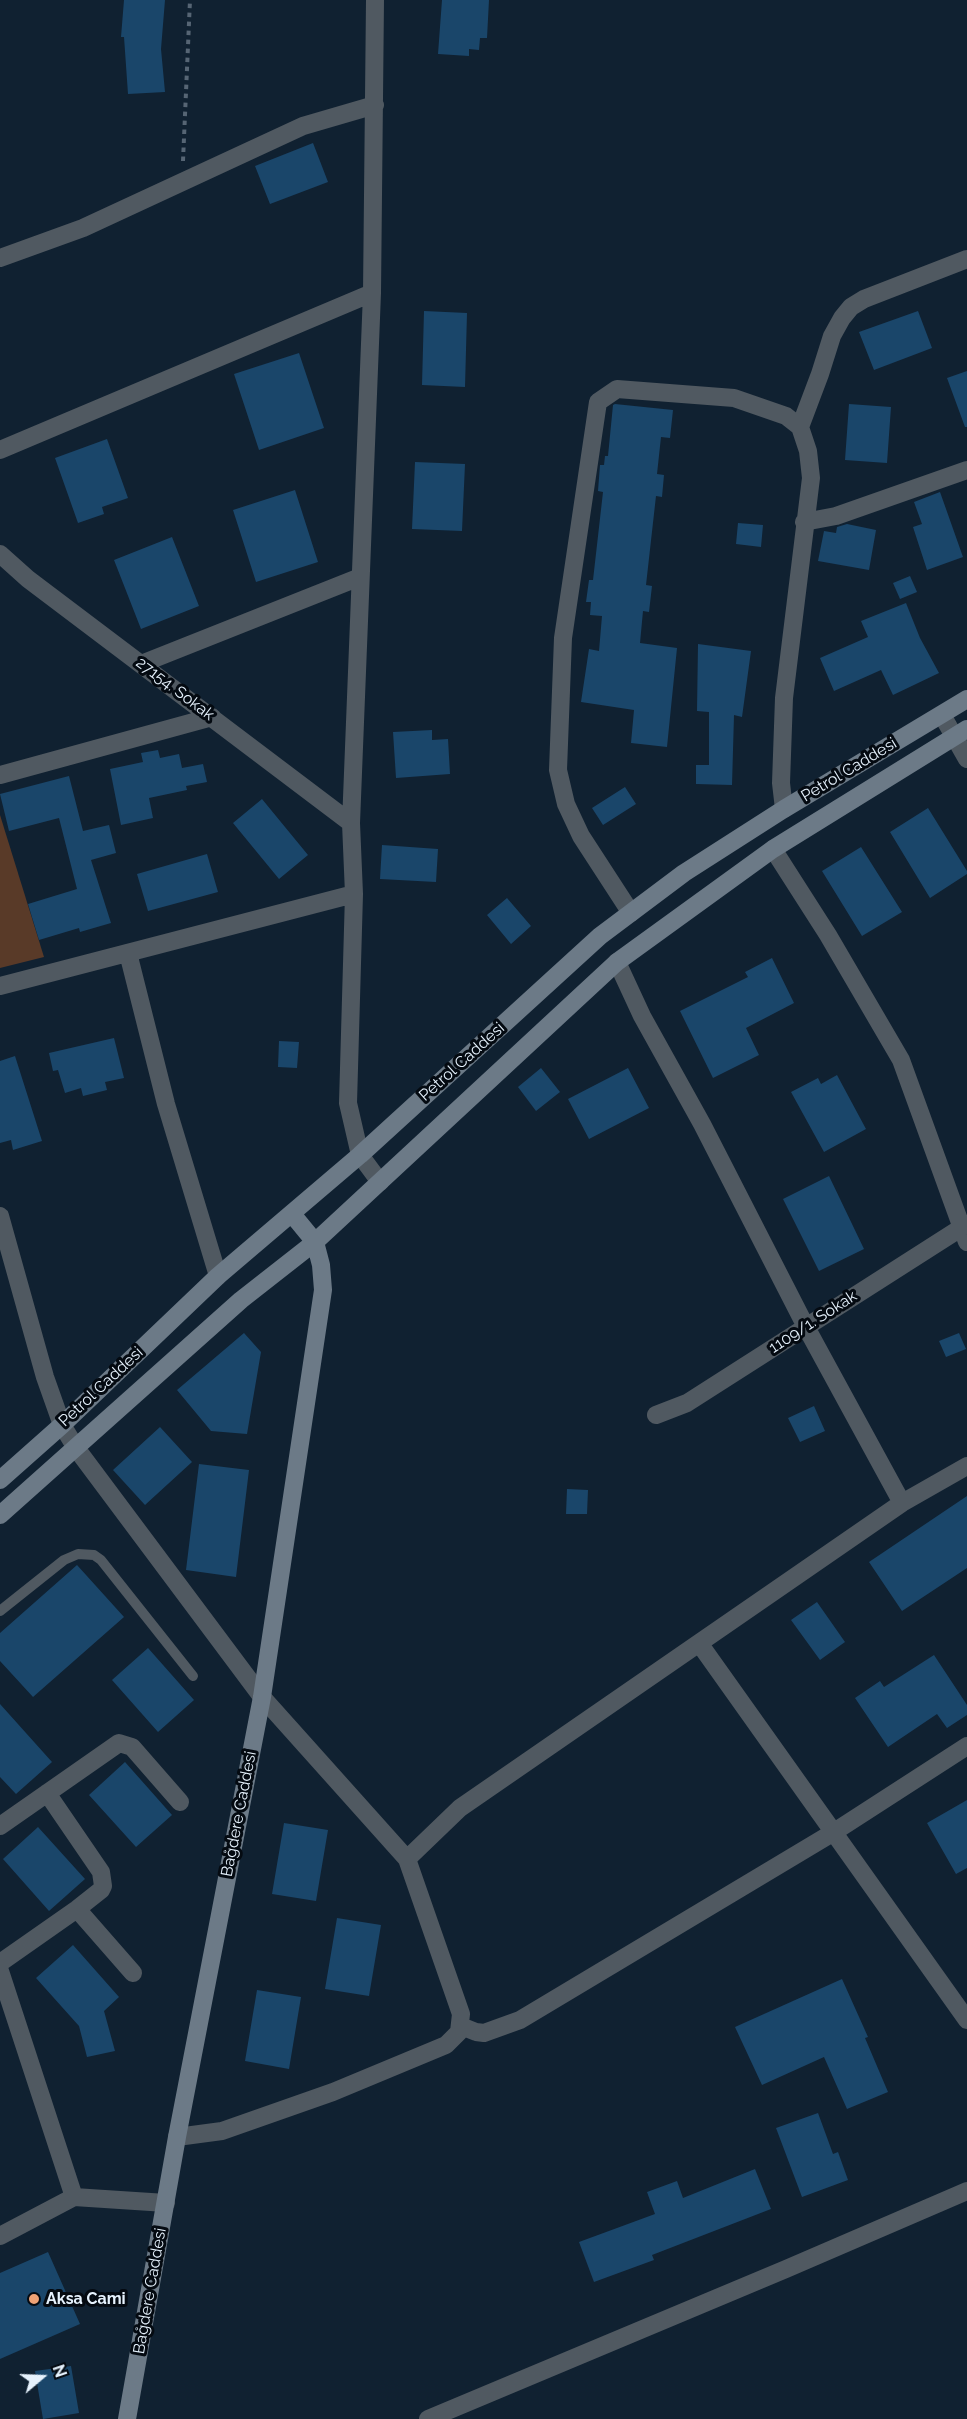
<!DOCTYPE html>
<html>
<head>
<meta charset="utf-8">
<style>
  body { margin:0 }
  #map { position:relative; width:967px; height:2419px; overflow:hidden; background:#102131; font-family:Raleway,sans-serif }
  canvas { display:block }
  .north { position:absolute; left:12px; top:2347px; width:60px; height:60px; -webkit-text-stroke:4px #040a11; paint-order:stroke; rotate:71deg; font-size:16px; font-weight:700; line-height:24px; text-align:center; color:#e6f2fd }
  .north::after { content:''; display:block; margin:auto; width:21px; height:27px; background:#e6f2fd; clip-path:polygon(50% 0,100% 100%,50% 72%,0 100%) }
</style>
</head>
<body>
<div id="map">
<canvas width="967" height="2419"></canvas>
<div class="north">N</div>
</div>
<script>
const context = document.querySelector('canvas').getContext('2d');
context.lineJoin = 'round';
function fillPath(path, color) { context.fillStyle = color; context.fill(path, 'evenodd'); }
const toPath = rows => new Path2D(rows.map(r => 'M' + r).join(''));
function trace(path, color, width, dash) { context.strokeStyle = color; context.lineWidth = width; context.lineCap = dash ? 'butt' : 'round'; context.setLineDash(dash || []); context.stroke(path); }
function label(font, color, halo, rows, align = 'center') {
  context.font = font + ' Raleway,sans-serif'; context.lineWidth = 6; context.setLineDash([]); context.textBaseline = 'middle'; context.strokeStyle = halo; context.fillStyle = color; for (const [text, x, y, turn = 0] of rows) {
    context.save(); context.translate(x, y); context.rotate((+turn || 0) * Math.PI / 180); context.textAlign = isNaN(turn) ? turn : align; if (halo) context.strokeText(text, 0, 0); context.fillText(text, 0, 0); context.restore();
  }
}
const green = toPath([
  [0,815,44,957,0,968]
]);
const building = toPath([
  [124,0,165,0,161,49,165,92,128,94,124,37,121,37],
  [442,0,489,0,487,38,480,38,479,50,469,49,469,56,438,54],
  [313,143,328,182,270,204,255,166],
  [424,311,467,313,465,387,422,385],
  [918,311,932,348,874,370,859,332],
  [299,353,324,428,259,450,234,374],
  [967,371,967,427,965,427,947,378],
  [615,404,673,410,670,438,661,437,657,474,664,475,662,497,656,496,646,585,652,586,649,612,643,611,640,643,677,648,667,747,631,743,634,710,581,702,589,649,599,651,602,616,590,615,591,602,586,602,589,580,593,580,603,492,598,491,600,465,604,465,605,456,608,456,613,405],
  [849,404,891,407,887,463,845,460],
  [107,439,128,498,102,507,104,514,78,523,55,458],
  [415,462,465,464,462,531,412,529],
  [295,490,318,562,256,582,233,510],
  [940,492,963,557,927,570,913,527,922,524,914,502],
  [738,523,763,525,761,547,736,544],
  [847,524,876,530,869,570,818,561,824,531,836,533,837,527],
  [172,537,199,606,141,629,114,560],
  [910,576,917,592,900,599,893,583],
  [906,603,920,638,939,673,893,695,881,670,834,691,820,658,868,637,861,621],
  [698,644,751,651,742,717,734,715,732,785,696,784,696,765,709,765,709,712,697,711],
  [432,730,432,740,448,739,450,774,396,778,393,732],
  [158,750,160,758,179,754,182,768,203,764,207,782,186,786,187,790,149,798,153,818,121,825,110,769,143,762,141,753],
  [69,776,83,831,109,825,116,853,91,860,111,923,80,932,79,928,39,940,28,904,77,889,59,818,9,831,0,794],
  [625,787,636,804,603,825,592,808],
  [262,799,308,855,279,879,233,823],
  [928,808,967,871,967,874,930,898,890,832],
  [382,845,438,849,436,882,380,879],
  [861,847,902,912,862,936,822,871],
  [207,854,218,892,148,911,137,874],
  [507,898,531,926,511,944,487,915],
  [772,958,794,1003,746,1028,759,1055,713,1078,680,1011,748,977,745,972],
  [114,1038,124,1078,105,1082,107,1090,83,1096,81,1088,65,1093,58,1070,53,1071,49,1053],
  [279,1041,299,1042,297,1068,278,1067],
  [15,1056,42,1141,13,1150,11,1140,0,1143,0,1061],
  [541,1068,560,1092,536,1111,518,1087],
  [628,1068,649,1108,589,1139,568,1099],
  [837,1075,866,1129,824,1152,791,1092,818,1078,821,1084],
  [829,1176,864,1249,819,1271,783,1199],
  [244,1333,261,1352,247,1434,211,1431,177,1390],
  [959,1333,966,1349,946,1357,939,1341],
  [814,1406,825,1431,800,1442,788,1418],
  [160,1427,192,1462,145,1505,113,1470],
  [199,1464,249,1470,236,1577,186,1570],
  [567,1489,588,1490,587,1514,566,1514],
  [967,1496,967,1568,902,1611,869,1562],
  [77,1565,124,1617,33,1697,0,1661,0,1633],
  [817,1602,845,1642,820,1660,791,1620],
  [148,1648,194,1700,158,1732,112,1680],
  [934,1655,967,1705,967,1715,947,1728,937,1714,888,1747,855,1698,880,1681,884,1687],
  [0,1704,52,1762,16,1794,0,1777],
  [125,1762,172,1815,136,1847,89,1795],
  [967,1800,967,1868,956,1874,927,1823],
  [284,1823,328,1830,316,1901,272,1894],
  [38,1827,85,1879,49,1911,3,1859],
  [337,1918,381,1925,369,1996,325,1989],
  [73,1945,119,1997,104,2011,115,2051,87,2057,79,2026,36,1978],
  [842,1979,868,2037,865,2038,888,2092,847,2109,824,2057,762,2085,735,2027],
  [257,1990,301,1997,289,2069,245,2061],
  [818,2113,833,2154,838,2152,848,2180,802,2197,776,2128],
  [755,2169,771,2209,652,2255,654,2260,594,2282,579,2242,655,2214,647,2192,677,2181,683,2198],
  [48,2252,80,2324,0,2359,0,2273],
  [71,2366,79,2413,43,2419,35,2371]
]);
const path = toPath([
  [183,161,190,0]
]);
const lane = toPath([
  [0,1611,64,1560,78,1554,94,1555,101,1560,193,1676]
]);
const street = toPath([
  [375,0,372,293,351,823,354,894,348,1103,360,1155,380,1182],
  [0,258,83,228,303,126,375,105],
  [800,427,820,374,832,336,842,318,851,307,864,299,967,259],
  [0,450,372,293],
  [804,522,836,516,967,470],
  [0,554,28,579,351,823],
  [141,664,360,577],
  [942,715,967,759],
  [0,775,212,717],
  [773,849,828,935,901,1060,967,1242],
  [631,913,581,836,566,804,558,770,563,638,598,402,617,389,734,398,786,416,800,427,808,451,811,478,784,698,781,783,784,809],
  [128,953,166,1104,218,1276],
  [617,962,642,1016,702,1124,806,1327,902,1503],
  [0,986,354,894],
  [0,1216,45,1377,62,1425,76,1448,262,1697,407,1859,461,2014,459,2032,446,2045,333,2092,222,2131,177,2137],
  [656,1415,687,1403,967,1224],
  [699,1643,967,2020],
  [0,1826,119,1743,132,1747,180,1802],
  [407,1859,460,1808,902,1503,967,1466],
  [77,1909,133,1973],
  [0,1963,77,1909,101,1890,103,1886,101,1872,47,1793],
  [0,1971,74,2197,166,2203],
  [461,2026,476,2032,484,2033,520,2020,834,1832,967,1746],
  [0,2236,74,2197],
  [428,2419,786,2269,967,2191]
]);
const secondary = toPath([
  [0,1480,62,1425,218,1276,360,1155,600,936,684,873,784,809,967,699],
  [0,1515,241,1300,315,1242,617,962,773,849,967,729],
  [127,2419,177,2137,262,1697,323,1290,321,1265,315,1242,292,1214]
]);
const markers = [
  [34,2299,6,"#efa376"]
];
const streetNames = [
  ["27154. Sokak",175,689,37],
  ["Petrol Caddesi",849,770,-31],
  ["Petrol Caddesi",462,1062,-42],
  ["1109/1. Sokak",813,1322,-33],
  ["Petrol Caddesi",101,1387,-43],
  ["Bağdere Caddesi",239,1814,-79],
  ["Bağdere Caddesi",150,2291,-80]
];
const poiNames = [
  ["Aksa Cami",46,2299]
];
fillPath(green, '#593a28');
fillPath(building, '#1a466a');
trace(path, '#566574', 4, [4.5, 4.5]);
trace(lane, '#505961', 10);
trace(street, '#505961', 18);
trace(secondary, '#6c7a87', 18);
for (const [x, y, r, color] of markers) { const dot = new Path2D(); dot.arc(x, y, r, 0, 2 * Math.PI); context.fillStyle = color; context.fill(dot); trace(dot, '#040a11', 2); }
label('16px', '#e6f2fd', '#040a11', streetNames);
label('bold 16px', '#e6f2fd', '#040a11', poiNames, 'left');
</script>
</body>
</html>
